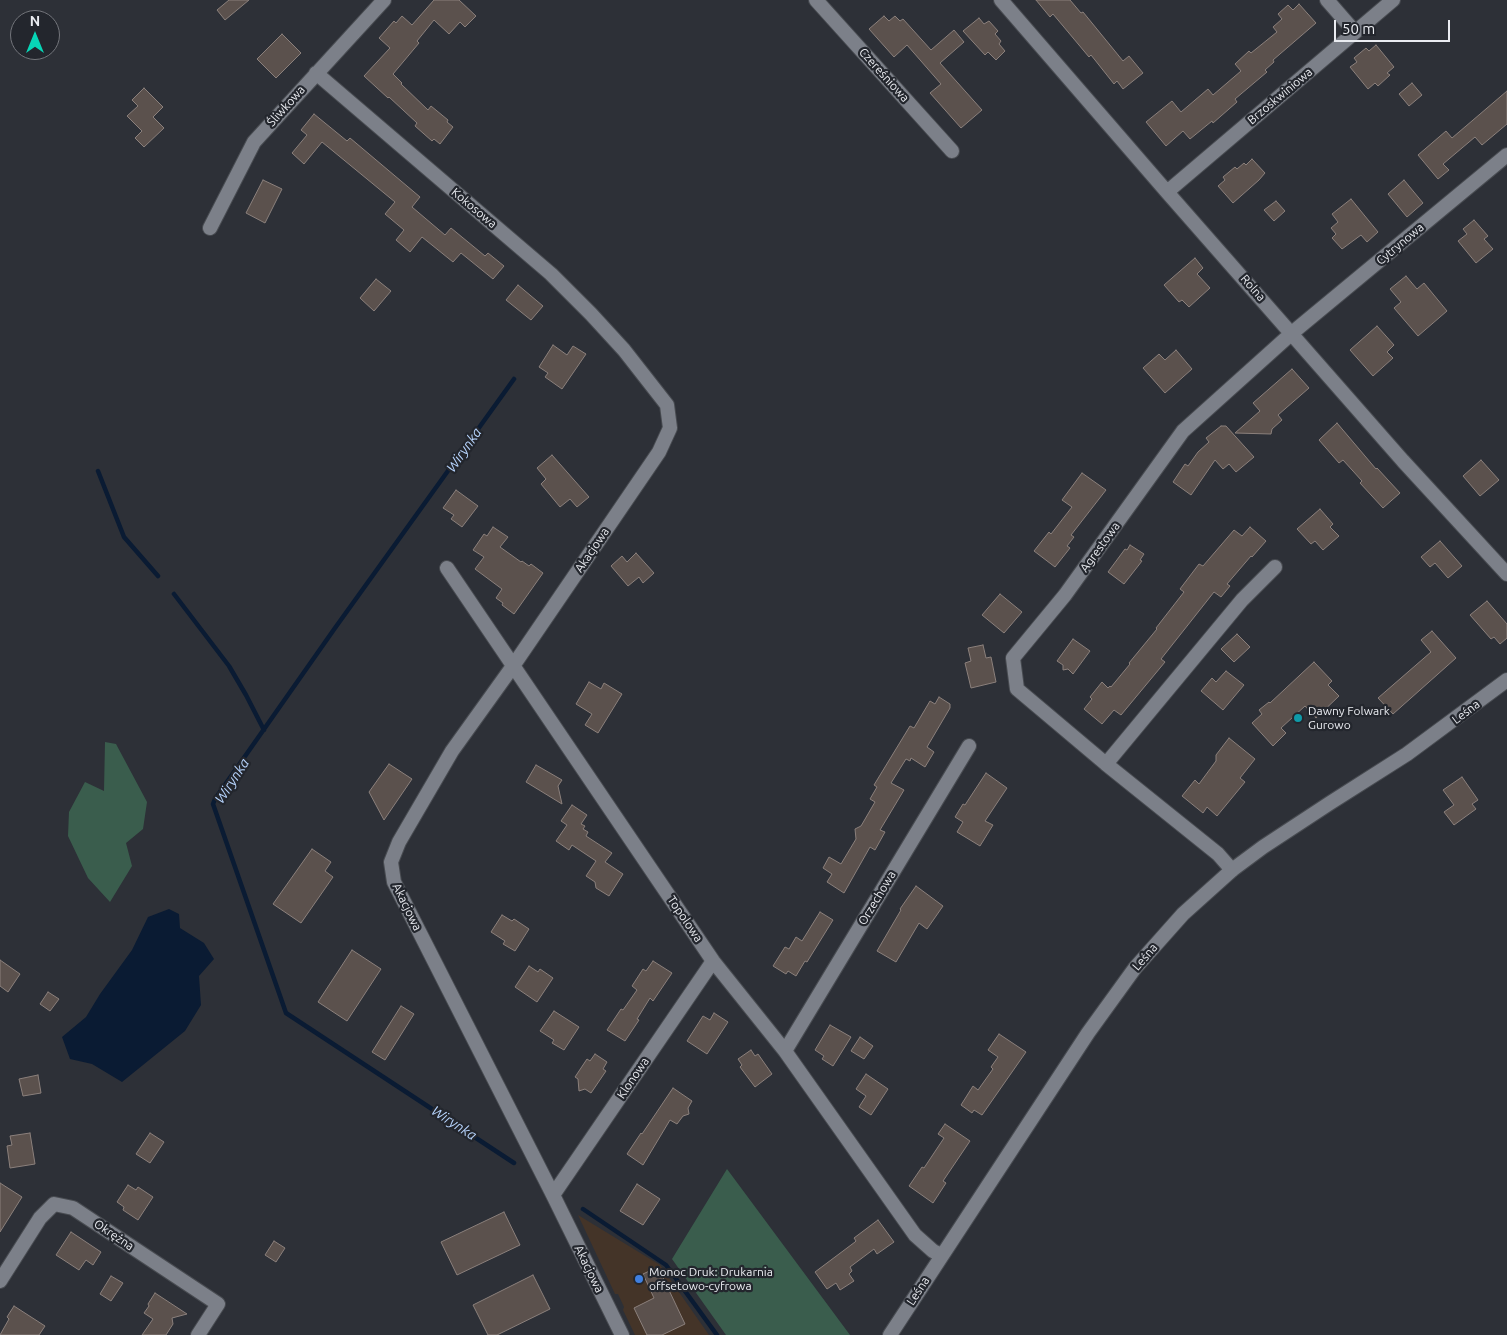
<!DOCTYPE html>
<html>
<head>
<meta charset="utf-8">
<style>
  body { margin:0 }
  #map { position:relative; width:1507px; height:1335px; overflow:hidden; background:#2d3037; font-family:Ubuntu,sans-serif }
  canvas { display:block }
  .north { position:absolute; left:10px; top:10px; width:50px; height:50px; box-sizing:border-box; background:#23262d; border:1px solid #73757b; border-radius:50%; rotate:0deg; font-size:14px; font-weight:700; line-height:20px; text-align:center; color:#eaecf1 }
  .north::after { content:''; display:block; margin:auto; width:18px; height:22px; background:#07d5b6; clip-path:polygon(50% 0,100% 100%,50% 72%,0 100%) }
  .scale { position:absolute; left:1334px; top:20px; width:116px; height:22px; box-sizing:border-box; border:2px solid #eaecf1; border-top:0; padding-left:6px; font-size:15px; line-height:18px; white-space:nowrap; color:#eaecf1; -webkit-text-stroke:4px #23262d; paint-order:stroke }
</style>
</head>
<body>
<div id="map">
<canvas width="1507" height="1335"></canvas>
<div class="north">N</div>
<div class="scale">50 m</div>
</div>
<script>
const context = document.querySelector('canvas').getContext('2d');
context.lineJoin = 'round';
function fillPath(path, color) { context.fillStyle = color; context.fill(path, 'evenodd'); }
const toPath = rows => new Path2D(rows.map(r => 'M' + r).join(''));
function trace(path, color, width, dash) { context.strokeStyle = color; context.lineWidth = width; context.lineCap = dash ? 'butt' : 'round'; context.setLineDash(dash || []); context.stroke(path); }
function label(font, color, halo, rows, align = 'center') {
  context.font = font + ' Ubuntu,sans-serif'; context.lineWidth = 4.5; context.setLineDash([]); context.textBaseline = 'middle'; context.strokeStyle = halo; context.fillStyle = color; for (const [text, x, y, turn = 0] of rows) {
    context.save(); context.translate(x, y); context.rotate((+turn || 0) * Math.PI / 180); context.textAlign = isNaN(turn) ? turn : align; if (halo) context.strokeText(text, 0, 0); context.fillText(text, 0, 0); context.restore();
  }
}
const commercial = toPath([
  [578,1215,660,1265,709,1335,635,1335,623,1310,624,1307,618,1294,615,1294]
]);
const green = toPath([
  [105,742,116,744,147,802,143,829,126,843,132,866,110,902,88,878,68,836,69,812,85,782,104,791],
  [727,1169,850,1335,726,1335,672,1259]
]);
const water = toPath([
  [169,909,179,914,180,928,204,943,214,959,199,976,201,1005,185,1031,122,1082,92,1064,70,1059,62,1037,86,1017,100,994,132,950,148,917]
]);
const stream = toPath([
  [98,471,124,537,158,576],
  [174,594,229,666,246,695,264,730],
  [514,1163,286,1013,213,804,215,799,335,628,514,379],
  [583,1209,666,1265,717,1335]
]);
const building = toPath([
  [229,0,249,0,225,20,217,10,229,0],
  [434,0,459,0,476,16,465,27,460,22,449,34,434,20,417,41,419,43,393,74,402,83,401,84,428,110,431,106,448,120,447,122,453,127,440,144,434,139,432,141,415,126,417,123,389,97,388,98,364,76,390,48,379,38,394,21,396,23,402,16,412,25,434,0],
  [1036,0,1070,0,1081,13,1083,12,1123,61,1129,56,1143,73,1123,89,1117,81,1114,84,1091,55,1089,57,1053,14,1050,17,1036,0],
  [1299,4,1316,23,1273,60,1274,62,1265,70,1267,72,1235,99,1237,102,1213,123,1212,121,1190,139,1183,131,1166,146,1146,122,1172,101,1181,112,1208,89,1213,95,1241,71,1235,64,1249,51,1251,53,1277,32,1273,27,1282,19,1278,14,1288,5,1293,10,1299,4],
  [884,16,889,21,895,16,900,21,903,19,931,50,954,30,964,42,940,63,982,110,961,128,930,93,941,84,907,45,894,57,869,29,884,16],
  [979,18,984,24,989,21,998,31,995,34,1001,41,999,44,1005,51,996,60,988,52,985,55,963,31,979,18],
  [282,34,301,53,276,78,257,59,282,34],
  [1376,45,1394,67,1387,73,1390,75,1378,86,1375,83,1368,89,1350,67,1357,62,1354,58,1366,48,1369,51,1376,45],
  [1412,83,1422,95,1409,106,1399,94,1412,83],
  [144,88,163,107,153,117,164,128,144,147,135,138,142,131,127,116,138,106,132,100,144,88],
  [1507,91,1507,124,1482,145,1475,137,1443,164,1449,170,1438,179,1418,155,1446,131,1452,138,1507,91],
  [314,114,347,141,350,138,420,197,412,207,445,235,451,228,485,256,488,253,504,266,493,279,461,253,453,262,422,237,410,252,396,240,404,230,385,214,395,202,322,142,304,164,292,153,307,135,301,130,314,114],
  [1252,159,1265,173,1259,180,1233,203,1218,186,1225,180,1223,177,1235,167,1237,169,1244,163,1246,165,1252,159],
  [263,180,282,189,265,223,246,213,263,180],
  [1404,180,1423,203,1407,217,1388,194,1404,180],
  [1351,199,1378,232,1367,242,1361,235,1342,249,1332,238,1336,234,1331,228,1338,222,1332,214,1351,199],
  [1276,201,1285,211,1274,221,1264,210,1276,201],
  [1474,220,1488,236,1484,239,1493,249,1476,263,1458,241,1467,234,1463,229,1474,220],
  [1195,258,1203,268,1197,274,1210,288,1189,307,1182,300,1179,302,1164,285,1195,258],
  [1406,276,1417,289,1424,283,1447,311,1418,336,1394,308,1401,302,1390,289,1406,276],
  [376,279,391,291,374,311,360,298,376,279],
  [518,285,543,306,531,320,506,300,518,285],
  [1377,326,1394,345,1387,352,1393,358,1373,376,1350,350,1377,326],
  [553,345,567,355,573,346,586,354,562,389,545,377,548,373,539,367,553,345],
  [1176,350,1192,369,1165,393,1143,368,1159,354,1165,360,1176,350],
  [1292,369,1309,388,1278,415,1282,420,1272,429,1271,434,1235,433,1260,411,1253,403,1292,369],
  [1337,423,1376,469,1377,468,1400,493,1383,508,1360,483,1362,481,1343,460,1339,463,1319,440,1337,423],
  [1221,426,1226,426,1254,457,1236,472,1229,464,1223,469,1215,460,1191,495,1173,482,1185,464,1188,466,1198,452,1209,442,1206,438,1221,426],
  [552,455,589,497,577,507,570,499,560,507,541,484,546,479,537,468,552,455],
  [1481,460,1499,480,1480,496,1463,476,1481,460],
  [1082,473,1106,490,1071,535,1074,537,1067,546,1070,548,1055,567,1034,551,1049,532,1051,534,1072,507,1062,500,1082,473],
  [456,490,478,506,462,527,451,519,454,515,443,508,456,490],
  [1320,509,1333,524,1330,527,1339,536,1323,550,1315,541,1311,544,1297,529,1320,509],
  [493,527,508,537,500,547,521,562,522,561,529,566,531,564,543,573,514,614,502,605,503,603,496,598,502,589,475,569,484,557,473,550,484,534,487,536,493,527],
  [1250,527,1266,541,1252,557,1251,556,1227,584,1230,586,1221,597,1214,592,1161,659,1165,662,1121,715,1114,710,1102,724,1084,709,1092,699,1090,697,1102,682,1108,688,1110,686,1111,687,1130,664,1129,663,1157,629,1156,628,1184,592,1180,589,1199,564,1203,566,1234,530,1242,536,1250,527],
  [1440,541,1462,566,1448,578,1435,563,1430,567,1421,557,1440,541],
  [1130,545,1144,554,1140,560,1142,561,1124,584,1108,572,1125,549,1127,550,1130,545],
  [636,553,654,573,643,583,639,577,628,586,611,566,622,556,627,562,636,553],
  [1000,594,1022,612,1004,633,982,615,1000,594],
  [1487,601,1507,624,1507,638,1500,644,1494,637,1491,639,1470,615,1487,601],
  [1432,631,1456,658,1393,714,1378,698,1431,652,1421,640,1432,631],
  [1237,634,1250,647,1234,662,1221,649,1237,634],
  [1073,639,1090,651,1073,674,1068,669,1063,670,1063,665,1057,661,1073,639],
  [983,645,986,658,991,657,996,682,971,688,965,663,971,661,968,648,983,645],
  [1314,662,1332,681,1328,685,1339,696,1316,718,1305,706,1281,728,1286,733,1273,746,1252,723,1262,714,1259,710,1269,702,1270,703,1314,662],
  [1226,671,1244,685,1223,710,1201,691,1212,678,1216,682,1226,671],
  [589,682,601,689,604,683,622,694,598,733,585,725,592,714,576,704,589,682],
  [939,697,950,704,950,708,927,747,934,752,925,767,911,758,910,761,906,759,891,783,904,790,880,830,885,832,875,850,870,847,844,893,827,882,832,874,823,868,829,857,841,864,856,839,855,829,861,826,875,802,870,799,877,787,874,785,910,726,914,728,930,701,935,704,939,697],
  [1229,738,1255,759,1240,778,1245,782,1217,816,1207,807,1203,813,1182,796,1195,780,1199,784,1216,761,1216,755,1229,738],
  [389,764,412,779,384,820,369,792,389,764],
  [536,765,562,780,558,786,562,804,526,782,536,765],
  [986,773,1007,788,985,821,993,825,980,846,957,832,963,822,955,817,963,804,965,805,986,773],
  [1462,777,1478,800,1472,804,1476,809,1454,825,1444,812,1454,805,1443,790,1462,777],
  [572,805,587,815,581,824,585,826,583,829,588,832,586,836,612,853,605,862,623,874,609,896,596,888,595,882,586,876,596,861,572,845,569,850,556,841,567,825,561,821,572,805],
  [312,849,331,862,325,871,333,877,301,923,273,904,312,849],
  [916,886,943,906,927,929,919,923,896,962,877,951,901,910,900,909,916,886],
  [820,912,833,920,807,962,805,961,796,976,788,971,786,974,773,966,785,947,789,949,796,937,802,941,820,912],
  [502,915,512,921,514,919,529,929,515,951,503,944,505,941,491,932,502,915],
  [352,950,381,969,347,1021,318,1002,352,950],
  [0,960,20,974,8,992,0,986,0,960],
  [653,961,672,973,653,1001,650,998,637,1019,639,1020,625,1041,607,1030,621,1009,623,1010,637,990,632,986,643,969,646,971,653,961],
  [529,966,538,972,540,969,553,978,537,1002,515,987,529,966],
  [48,992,59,999,50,1011,40,1004,48,992],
  [401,1006,414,1014,385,1060,372,1052,401,1006],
  [554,1011,579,1027,564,1050,552,1043,554,1040,540,1031,554,1011],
  [714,1013,728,1022,707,1054,687,1041,703,1016,710,1020,714,1013],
  [830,1025,851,1037,833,1066,822,1059,824,1056,815,1050,830,1025],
  [999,1034,1026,1052,982,1115,974,1110,972,1113,961,1105,973,1086,978,1090,993,1069,991,1067,998,1057,988,1050,999,1034],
  [860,1037,873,1046,864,1059,851,1051,860,1037],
  [751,1050,755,1056,758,1054,772,1074,755,1087,740,1067,742,1065,738,1059,751,1050],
  [595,1054,607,1062,603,1069,606,1071,591,1093,585,1089,579,1091,578,1079,575,1077,587,1059,590,1061,595,1054],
  [866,1074,888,1089,871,1115,859,1107,866,1096,856,1089,866,1074],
  [38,1075,41,1093,23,1096,19,1079,38,1075],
  [673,1088,692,1101,688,1108,689,1114,683,1116,677,1124,670,1120,643,1165,627,1154,641,1133,642,1134,673,1088],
  [945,1124,970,1141,943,1181,946,1183,933,1203,909,1186,922,1167,924,1168,944,1138,938,1134,945,1124],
  [30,1133,35,1164,10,1168,7,1146,12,1145,10,1136,30,1133],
  [150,1133,164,1142,150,1163,136,1154,150,1133],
  [0,1183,22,1197,0,1232,0,1183],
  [637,1184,660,1199,643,1225,620,1211,637,1184],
  [128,1185,136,1190,138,1187,153,1197,138,1220,123,1210,124,1207,117,1202,128,1185],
  [504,1212,520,1245,457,1275,441,1242,504,1212],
  [878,1220,894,1242,877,1254,874,1249,850,1267,852,1271,849,1274,854,1281,840,1290,836,1283,827,1289,815,1272,855,1242,856,1241,854,1238,878,1220],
  [71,1232,101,1252,93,1265,86,1260,79,1270,56,1255,71,1232],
  [274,1241,285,1248,276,1262,265,1255,274,1241],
  [658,1267,685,1324,662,1335,647,1335,634,1308,654,1298,643,1274,658,1267],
  [533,1275,550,1309,497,1335,488,1335,473,1305,533,1275],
  [111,1276,123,1283,111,1301,100,1294,111,1276],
  [155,1293,187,1314,172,1318,173,1324,166,1335,142,1335,153,1319,144,1313,149,1306,148,1304,155,1293],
  [14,1306,45,1326,39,1335,0,1335,9,1319,7,1317,14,1306]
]);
const minor = toPath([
  [816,0,952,151],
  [1001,0,1167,192,1403,461,1507,574],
  [1327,0,1355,32],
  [316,73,551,274,591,314,624,350,667,405,670,428,659,452,513,666,452,751,399,842,391,862,394,882,553,1195,622,1335],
  [1167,192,1393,0],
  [210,228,254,142,384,0],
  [447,568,713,961,785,1051,915,1235,933,1251,941,1255],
  [1106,764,1242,600,1275,567],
  [1232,870,1218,854,1106,764,1017,689,1013,658,1065,595,1183,431,1292,333,1507,155],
  [785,1051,969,746],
  [553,1195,713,961],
  [0,1281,40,1218,54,1204,73,1208,218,1304,198,1335]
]);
const tertiary = toPath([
  [890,1335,1088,1033,1135,968,1183,914,1232,870,1263,847,1330,803,1407,754,1507,680]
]);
const markers = [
  [1298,718,5,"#0f9aa8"],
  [639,1279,5,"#3f7fe0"]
];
const streetNames = [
  ["Czereśniowa",884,75,48],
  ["Brzoskwiniowa",1280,96,-40],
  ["Śliwkowa",286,106,-48],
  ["Kokosowa",474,208,40],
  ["Cytrynowa",1400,244,-40],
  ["Rolna",1253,288,49],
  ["Agrestowa",1100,547,-54],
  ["Akacjowa",592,550,-56],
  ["Leśna",1466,712,-37],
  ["Orzechowa",877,898,-59],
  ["Akacjowa",407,907,64],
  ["Topolowa",685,919,56],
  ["Leśna",1145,957,-49],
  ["Klonowa",633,1078,-56],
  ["Okrężna",114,1235,34],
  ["Akacjowa",589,1269,64],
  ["Leśna",918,1291,-57]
];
const poiNames = [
  ["Dawny Folwark",1308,711],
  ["Gurowo",1308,725],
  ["Monoc Druk: Drukarnia",649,1272],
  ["offsetowo-cyfrowa",649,1286]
];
const waterNames = [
  ["Wirynka",464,450,-55],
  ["Wirynka",232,781,-57],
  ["Wirynka",454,1123,33]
];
fillPath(commercial, '#443428');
fillPath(green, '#3a5d4d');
fillPath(water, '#0a1b33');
trace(stream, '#0a1b33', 4.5);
fillPath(building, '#5b514d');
trace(building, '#8b807c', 1);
trace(minor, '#484b51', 16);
trace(tertiary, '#484b51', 16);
trace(minor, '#7c8089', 14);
trace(tertiary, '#7c8089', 14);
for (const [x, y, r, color] of markers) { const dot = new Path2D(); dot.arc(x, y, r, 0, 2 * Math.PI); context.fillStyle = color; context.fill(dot); trace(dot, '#23262d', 2); }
label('12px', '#eaecf1', '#23262d', streetNames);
label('12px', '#eaecf1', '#23262d', poiNames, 'left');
label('italic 14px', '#b7d4fd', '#23262d', waterNames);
</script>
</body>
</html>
